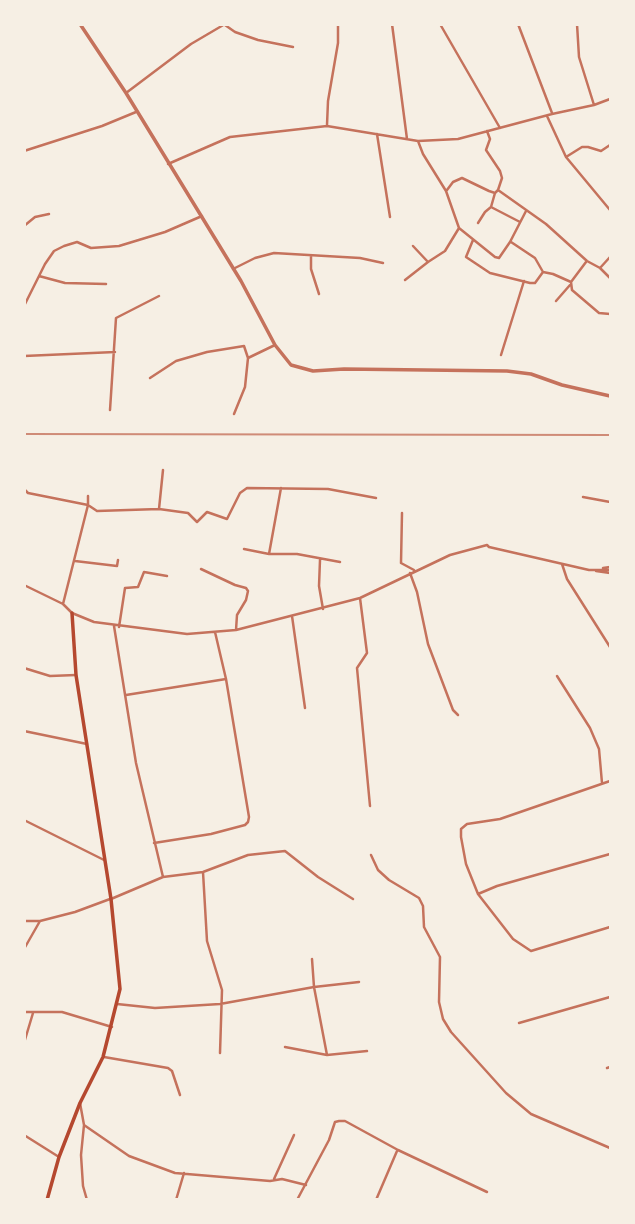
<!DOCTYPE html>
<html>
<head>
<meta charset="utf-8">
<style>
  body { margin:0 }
  #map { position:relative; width:635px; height:1224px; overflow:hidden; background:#f6efe4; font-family:"Archivo Narrow",sans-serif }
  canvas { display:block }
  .frame { position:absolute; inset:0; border:26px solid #f6efe4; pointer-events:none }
</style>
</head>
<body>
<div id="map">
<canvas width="635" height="1224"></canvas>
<div class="frame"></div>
</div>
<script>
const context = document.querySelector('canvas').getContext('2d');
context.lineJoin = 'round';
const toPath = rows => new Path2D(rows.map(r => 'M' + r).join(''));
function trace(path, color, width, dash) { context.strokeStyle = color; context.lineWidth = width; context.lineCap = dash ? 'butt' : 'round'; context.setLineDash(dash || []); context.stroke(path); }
const minor = toPath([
  [392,24,407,139],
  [440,24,500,128],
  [518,24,552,113],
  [577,24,579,57,594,105],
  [225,25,235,32,258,40,293,47],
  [126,93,191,44,225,24],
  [547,116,566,157,610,210],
  [327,125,328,101,338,43,338,24],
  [487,131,490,139,486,150,500,171,502,178,498,190,546,224,587,261,600,268,610,278],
  [377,134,390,217],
  [418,141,423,154,446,191,459,228,495,257,499,258,510,242,526,211],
  [24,151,102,126,136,112],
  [566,157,582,147,588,147,601,151,610,145],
  [168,164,230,137,327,126,418,141,458,139,552,114,594,105,610,99],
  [447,190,453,182,462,178,489,191,495,193,498,190],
  [495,193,491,207,520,222],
  [478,223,485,212,491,207],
  [24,226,35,217,49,214],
  [473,240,466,257,490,273,530,283,535,283,543,272,553,274,571,282],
  [511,242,535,258,543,272],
  [413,246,428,262,445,251,459,228],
  [311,256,311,269,319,294],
  [586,262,571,282,572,290,599,313,610,314],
  [600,268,610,257],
  [233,269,255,258,274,253,360,258,383,263],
  [39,276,65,283,106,284],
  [405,280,428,262],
  [556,301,570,285],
  [24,306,45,264,54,251,64,246,77,242,91,248,119,246,165,232,202,216],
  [501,355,524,281],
  [24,356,115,352],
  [150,378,176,361,207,352,244,346,248,358],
  [110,410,116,318,159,296],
  [234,414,245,387,248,358,275,345],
  [24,489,28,493,88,505,63,604],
  [88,496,88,505,97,511,159,509,188,513,197,522,207,512,227,519,240,493,247,488,328,489,376,498],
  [583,497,610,502],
  [159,509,163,470],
  [402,513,401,563,414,570],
  [244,549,269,554,297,554,340,562],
  [269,554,281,488],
  [320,560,319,586,323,609],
  [75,561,117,566,118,560],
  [562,564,567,579,610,647],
  [603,568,610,567],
  [201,569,235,585,246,588,248,591,246,600,237,615,236,630],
  [596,571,610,573],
  [410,573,417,592,428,644,453,710,458,715],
  [24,585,63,604,72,613,94,622,187,634,236,630,360,598,450,555,487,545,489,547,589,570,610,570],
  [360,598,367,653,357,668,370,806],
  [292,616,305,708],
  [114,626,136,763,163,877],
  [119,627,125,588,138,587,144,572,167,576],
  [24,668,50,676,76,675],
  [557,676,590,728,599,749,602,783],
  [126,695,226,679],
  [24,731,87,744],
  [610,781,500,819,467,824,461,829,461,837,466,864,478,894,513,939,531,951,610,927],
  [24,820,104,860],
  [154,843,211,834,245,825,248,822,249,817,226,679,215,632],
  [371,855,378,870,389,880,419,898,423,906,424,927,440,957,439,1002,443,1019,451,1032,506,1093,531,1114,610,1148],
  [203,872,207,941,222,990,220,1053],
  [478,894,497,886,610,854],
  [111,899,163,877,203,872,248,855,285,851,318,877,353,899],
  [24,921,40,921,75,912,110,899],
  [24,949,40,921],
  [312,959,314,987,327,1055],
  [117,1004,155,1008,220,1004,314,987,359,982],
  [24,1012,62,1012,112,1027],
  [519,1023,610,997],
  [24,1043,33,1013],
  [285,1047,327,1055,367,1051],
  [104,1057,168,1068,172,1071,180,1095],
  [607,1068,610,1067],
  [80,1103,84,1125,81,1155,83,1186,87,1200],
  [84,1125,129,1156,175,1173,270,1181,282,1179,306,1185],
  [24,1135,59,1157],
  [274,1179,294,1135],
  [176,1200,184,1173],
  [297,1200,329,1140,335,1122,339,1121,345,1121,398,1150,487,1192],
  [376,1200,397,1151]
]);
const tertiary = toPath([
  [80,24,126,93,241,281,275,345,291,365,313,371,344,369,507,371,531,374,562,385,610,396]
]);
const secondary = toPath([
  [47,1200,59,1157,80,1103,103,1057,120,989,111,899,76,675,72,613]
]);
const rail = toPath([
  [24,434,610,435]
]);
trace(minor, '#c5725c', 2.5);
trace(tertiary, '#c5725c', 3.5);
trace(secondary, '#b5482f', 3.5);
trace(rail, '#cf8b77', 2);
</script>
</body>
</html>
